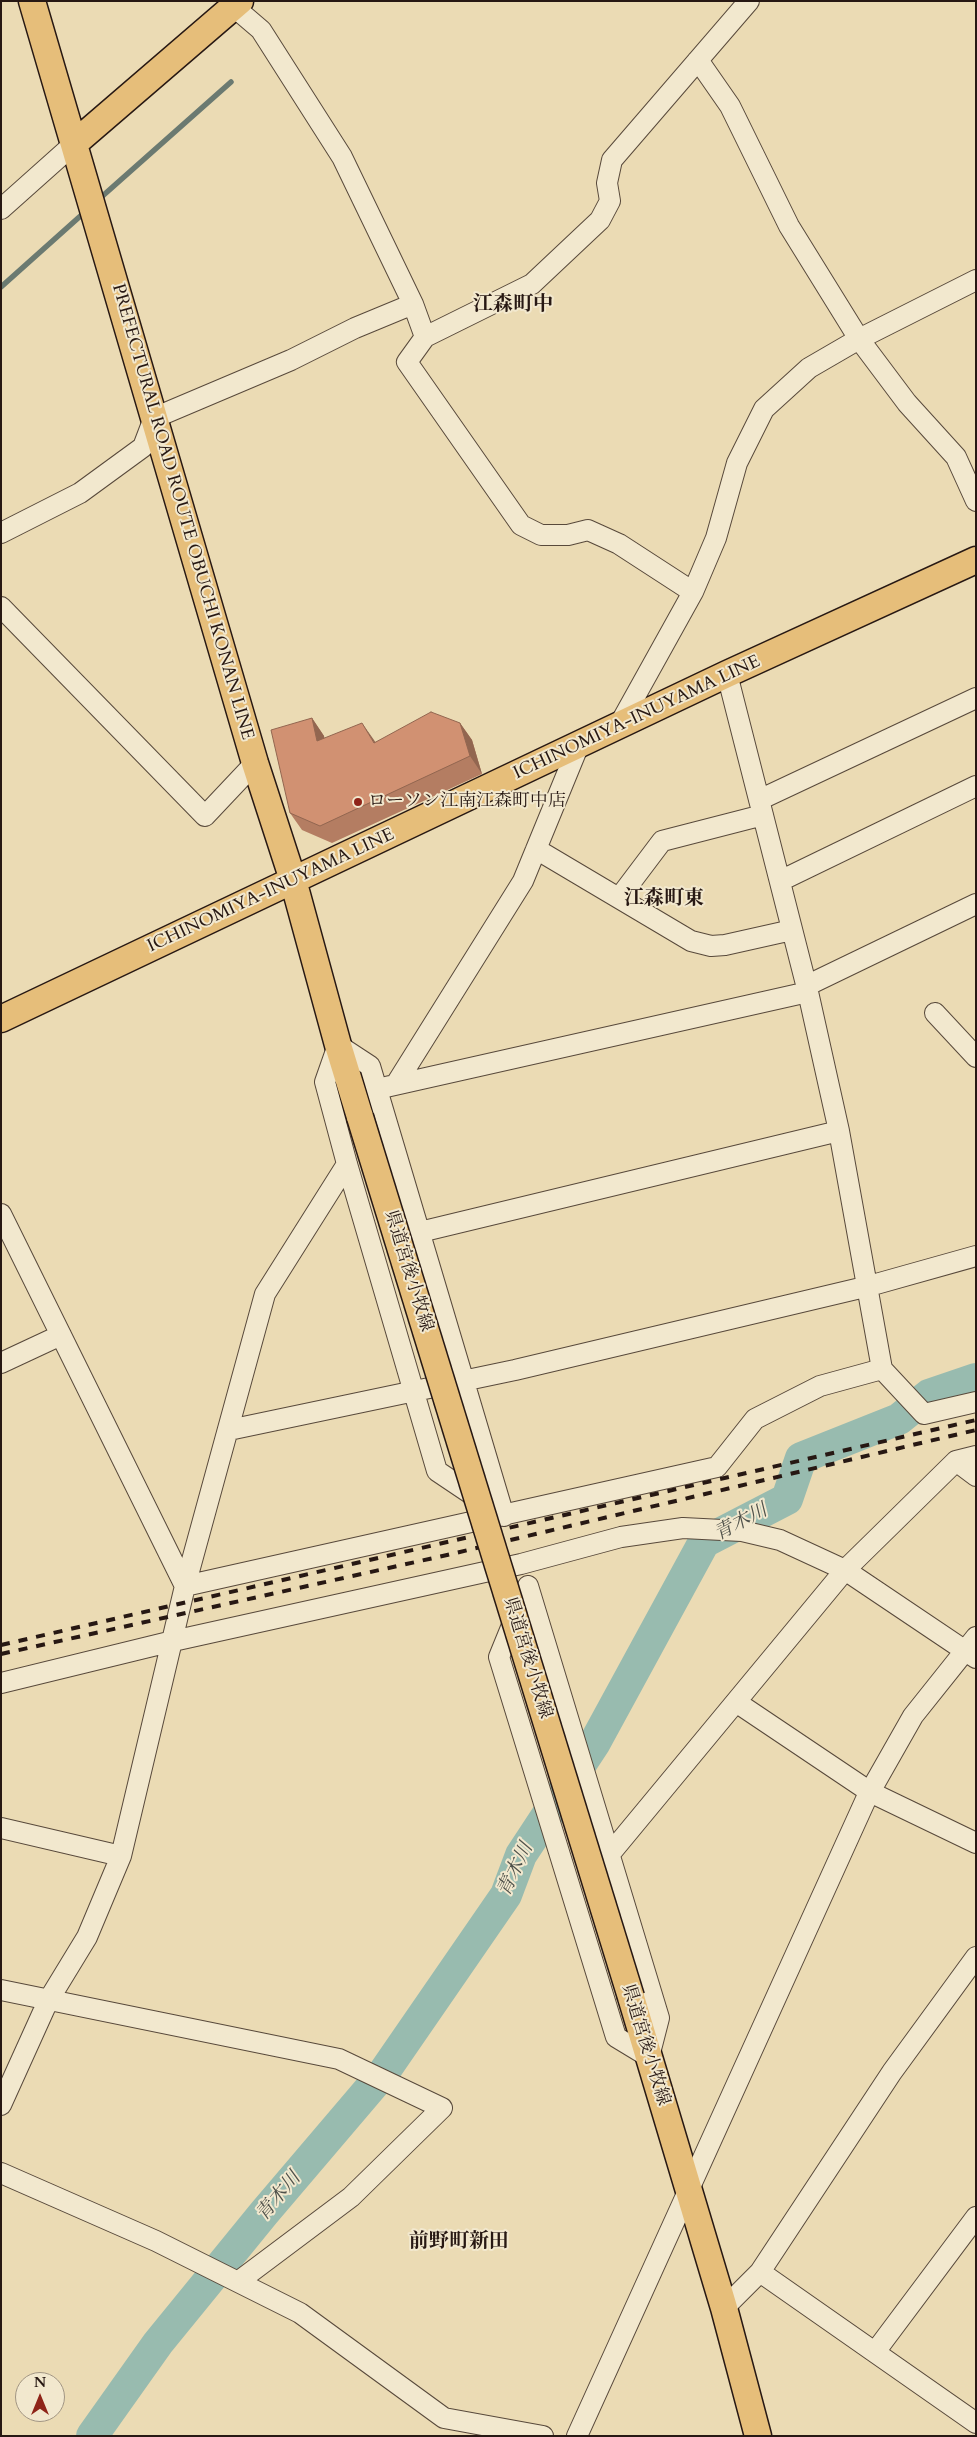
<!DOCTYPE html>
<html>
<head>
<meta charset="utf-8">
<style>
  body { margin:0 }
  #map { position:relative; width:977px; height:2437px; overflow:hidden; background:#ebdbb4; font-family:Cardo,serif }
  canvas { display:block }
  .frame { position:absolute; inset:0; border:2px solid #271813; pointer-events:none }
  .north { position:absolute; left:15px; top:2372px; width:50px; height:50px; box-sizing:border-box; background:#f2e8ce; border:1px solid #a19583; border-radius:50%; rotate:0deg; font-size:14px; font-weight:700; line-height:20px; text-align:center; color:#271813 }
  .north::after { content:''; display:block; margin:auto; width:18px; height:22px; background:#8f2418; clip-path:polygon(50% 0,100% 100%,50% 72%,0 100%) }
</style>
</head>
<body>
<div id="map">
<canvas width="977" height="2437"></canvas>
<div class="frame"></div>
<div class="north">N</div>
</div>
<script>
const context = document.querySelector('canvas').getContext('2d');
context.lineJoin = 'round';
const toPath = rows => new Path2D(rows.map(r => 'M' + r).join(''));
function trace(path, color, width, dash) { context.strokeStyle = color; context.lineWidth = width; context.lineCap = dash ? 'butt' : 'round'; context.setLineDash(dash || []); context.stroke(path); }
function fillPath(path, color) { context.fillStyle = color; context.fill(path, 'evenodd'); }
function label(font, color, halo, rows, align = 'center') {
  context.font = font + ' Cardo,"Noto Serif JP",serif'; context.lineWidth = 4; context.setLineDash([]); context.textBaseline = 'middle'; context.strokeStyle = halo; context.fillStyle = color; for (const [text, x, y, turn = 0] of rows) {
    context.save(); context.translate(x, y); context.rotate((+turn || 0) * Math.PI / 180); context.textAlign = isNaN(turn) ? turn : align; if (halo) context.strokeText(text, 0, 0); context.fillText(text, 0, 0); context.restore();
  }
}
const stream = toPath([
  [98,200,231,82],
  [1,287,86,211]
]);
const river = toPath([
  [92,2436,158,2343,264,2213,384,2072,506,1895,521,1855,594,1744,704,1542,787,1499,801,1458,899,1419,929,1395,976,1379]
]);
const minor = toPath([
  [234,7,261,30,342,157,413,304,425,337],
  [698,60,730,106,789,226,859,339,907,403,956,457,976,501],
  [1,209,75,143],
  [1,533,80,493,143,447,154,418,291,360,355,328,413,304],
  [693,592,619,544,588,530,568,535,541,535,521,525,407,362,425,337,532,284,600,220,610,201,607,183,612,160,749,1],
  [1,607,205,816,255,763],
  [618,727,693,592,716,538,737,463,764,409,809,368,859,339,976,280],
  [759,800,976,698],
  [536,849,691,941,711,946,725,945,792,930],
  [780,881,976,786],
  [619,898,662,841,763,815],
  [806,986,976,904],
  [935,1013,976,1057],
  [338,1045,370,1066,504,1516,437,1471,347,1164,325,1082,338,1045],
  [396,1084,523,881,578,747],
  [377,1089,808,992],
  [1,1214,185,1586],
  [420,1232,839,1131],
  [1,1363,61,1335],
  [882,1369,924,1414,976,1402],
  [229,1430,515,1370,869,1286,976,1256],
  [956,1461,976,1476],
  [185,1586,717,1467,755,1419,820,1386,882,1369,839,1131,808,992,727,674],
  [528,1586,659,2018,649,2057,616,2037,499,1657,528,1586],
  [1,1683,173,1641,521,1564,621,1537,683,1528,742,1531,780,1540,845,1570,976,1658],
  [736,1702,870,1792,976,1843],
  [1,1828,121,1856],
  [609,1855,845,1570,956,1461,976,1456],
  [1,1990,339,2059,442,2108,351,2197,239,2281],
  [1,2105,48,2001,87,1937,121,1856,185,1586,265,1294,347,1164],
  [1,2173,156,2241,300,2313,444,2418,543,2436],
  [760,2272,976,2423],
  [724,2308,760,2272,892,2072,976,1957],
  [875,2352,976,2217],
  [577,2436,867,1797,913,1716,976,1637]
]);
const major = toPath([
  [32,1,255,763,293,880,338,1045,360,1117],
  [75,143,240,1],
  [1,1019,727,674,976,560],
  [631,1997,724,2308,758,2436]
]);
const rail = toPath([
  [1,1645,976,1420],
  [1,1654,447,1555,976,1430]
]);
const majorBridge = toPath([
  [360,1117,631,1997]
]);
const wall = toPath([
  [312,718,324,736,324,738,375,742,460,723,472,740,482,774,332,843,302,830,290,813]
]);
const shadedWall = toPath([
  [312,718,324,736,329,759,317,741],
  [362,723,374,740,386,760,374,743],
  [460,723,472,740,482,774,470,756]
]);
const building = toPath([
  [431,712,460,723,470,756,320,826,290,813,271,730,312,718,317,741,362,723,374,743,431,712]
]);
const markers = [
  [358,802,5,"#8f2418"]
];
const streetNames = [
  ["PREFECTURAL ROAD ROUTE OBUCHI KONAN LINE",182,512,74],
  ["ICHINOMIYA-INUYAMA LINE",637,718,-25],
  ["ICHINOMIYA-INUYAMA LINE",271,891,-25],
  ["県道宮後小牧線",408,1271,73],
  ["県道宮後小牧線",527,1658,73],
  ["県道宮後小牧線",645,2045,73]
];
const poiNames = [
  ["ローソン江南江森町中店",368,802]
];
const waterNames = [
  ["青木川",741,1523,-28],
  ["青木川",516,1870,-64],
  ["青木川",279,2197,-50]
];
const quarterNames = [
  ["江森町中",513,305],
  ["江森町東",664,899],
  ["前野町新田",459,2242]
];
trace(stream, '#6b7a71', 5.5);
trace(river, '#98bbaf', 32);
trace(minor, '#58493b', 22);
trace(major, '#271813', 29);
trace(minor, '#f2e8ce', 20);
trace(major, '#e6be7a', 26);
trace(rail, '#271813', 4, [9, 9]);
trace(majorBridge, '#271813', 29, []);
trace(majorBridge, '#e6be7a', 26);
fillPath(wall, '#b47d62');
fillPath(shadedWall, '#926650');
fillPath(building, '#d19172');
trace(building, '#926650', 1);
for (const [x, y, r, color] of markers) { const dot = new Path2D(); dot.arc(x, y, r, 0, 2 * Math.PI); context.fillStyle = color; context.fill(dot); trace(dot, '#f2e8ce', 2); }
label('18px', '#271813', '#f2e8ce', streetNames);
label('18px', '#271813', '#f2e8ce', poiNames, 'left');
label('italic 19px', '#4f514a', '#f2e8ce', waterNames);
label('bold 20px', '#271813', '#f2e8ce', quarterNames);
</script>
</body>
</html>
